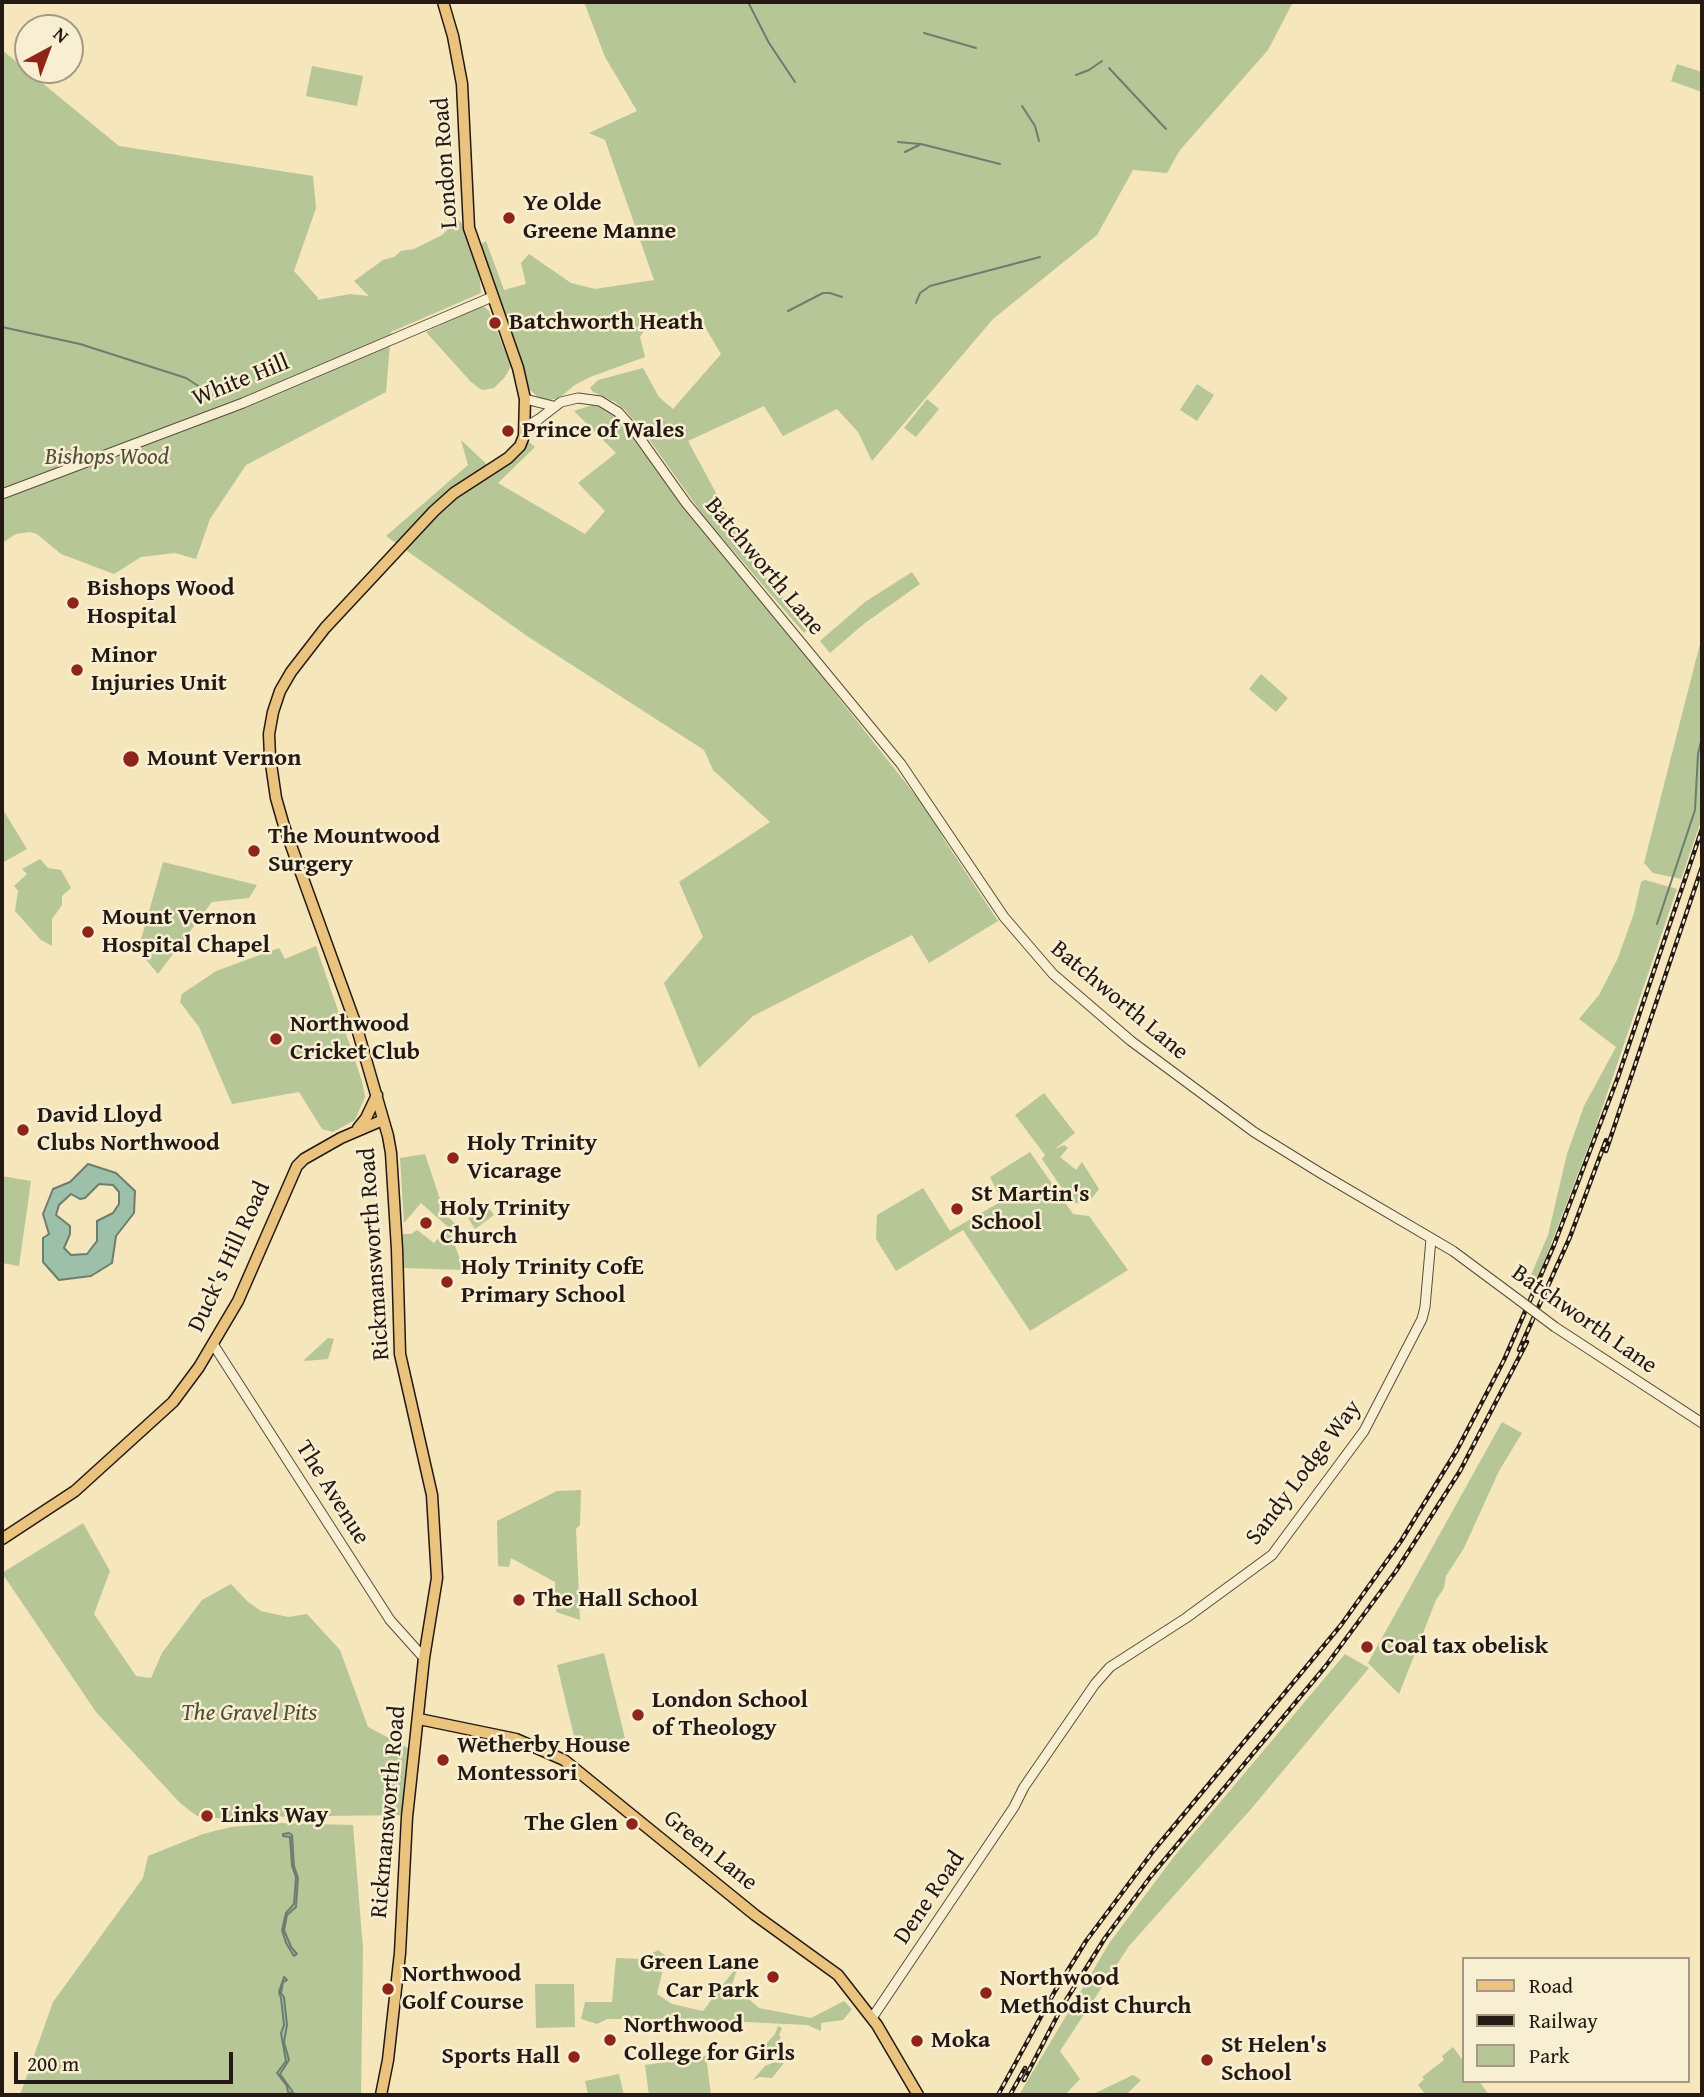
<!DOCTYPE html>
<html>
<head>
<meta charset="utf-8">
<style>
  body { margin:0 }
  #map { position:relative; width:1704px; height:2097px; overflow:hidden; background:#f5e6bc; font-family:"Gentium Book Plus",serif }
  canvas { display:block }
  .frame { position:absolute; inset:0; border:4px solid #251913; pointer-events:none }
  .legend { position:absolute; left:1462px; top:1957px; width:228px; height:126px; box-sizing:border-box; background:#f8efd3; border:2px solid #a49986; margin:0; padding:9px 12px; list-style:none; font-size:21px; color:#251913 }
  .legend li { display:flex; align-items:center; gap:14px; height:35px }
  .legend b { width:35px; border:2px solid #a49986 }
  .north { position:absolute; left:14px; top:14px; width:70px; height:70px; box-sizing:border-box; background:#f8efd3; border:2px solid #a49986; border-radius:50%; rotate:41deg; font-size:19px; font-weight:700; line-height:28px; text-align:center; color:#251913 }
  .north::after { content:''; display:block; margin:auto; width:24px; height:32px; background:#8f2418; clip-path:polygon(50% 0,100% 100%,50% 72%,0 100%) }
  .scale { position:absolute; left:14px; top:2052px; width:219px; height:32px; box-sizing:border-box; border:4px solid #251913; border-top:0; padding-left:9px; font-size:21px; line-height:24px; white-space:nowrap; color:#251913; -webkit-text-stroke:5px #f8efd3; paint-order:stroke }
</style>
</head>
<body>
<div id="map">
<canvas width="1704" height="2097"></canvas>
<div class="frame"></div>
<ul class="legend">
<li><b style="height:9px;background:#eac37e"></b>Road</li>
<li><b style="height:9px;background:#251913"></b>Railway</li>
<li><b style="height:19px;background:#b6c696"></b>Park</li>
</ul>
<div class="north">N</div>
<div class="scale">200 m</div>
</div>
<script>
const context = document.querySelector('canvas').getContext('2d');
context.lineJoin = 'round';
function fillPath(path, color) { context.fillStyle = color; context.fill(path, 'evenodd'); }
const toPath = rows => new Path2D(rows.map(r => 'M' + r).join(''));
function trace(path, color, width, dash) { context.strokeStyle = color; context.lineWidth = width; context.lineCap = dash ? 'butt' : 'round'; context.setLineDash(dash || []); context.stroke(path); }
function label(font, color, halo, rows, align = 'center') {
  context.font = font + ' "Gentium Book Plus",serif'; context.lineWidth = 5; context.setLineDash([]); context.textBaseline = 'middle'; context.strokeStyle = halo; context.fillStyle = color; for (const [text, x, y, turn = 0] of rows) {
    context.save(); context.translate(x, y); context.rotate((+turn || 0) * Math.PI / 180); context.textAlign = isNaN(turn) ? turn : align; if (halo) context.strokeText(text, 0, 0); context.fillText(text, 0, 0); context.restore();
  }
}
const green = toPath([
  [584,2,1293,2,1268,50,1180,150,1167,173,1133,170,1097,235,993,319,872,461,858,432,837,409,783,436,764,406,688,441,751,558,797,614,816,622,804,633,705,518,646,435,625,410,615,402,593,392,590,388,598,380,643,368,659,397,673,409,721,354,705,327,700,311,671,324,647,327,640,337,645,357,590,377,575,385,559,398,550,400,539,398,528,388,514,341,478,246,486,241,504,290,526,284,521,263,529,254,571,283,595,289,654,280,605,140,589,133,637,111,605,57],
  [2,50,119,146,313,176,316,208,294,271,318,298,317,300,350,294,369,296,354,281,383,260,394,257,401,251,414,249,442,235,458,219,462,224,480,280,481,293,391,332,386,392,246,465,210,519,196,559,175,553,141,557,114,574,61,554,37,534,30,532,16,534,2,543],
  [1677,64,1702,72,1702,92,1671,81],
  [312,66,363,76,357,106,306,96],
  [479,307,485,307,489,311,511,366,505,377,494,388,482,390,471,382,426,332],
  [1197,384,1214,395,1197,421,1180,410],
  [927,399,939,409,916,437,904,428],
  [595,404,608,411,627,426,690,516,793,640,931,815,945,841,998,921,929,963,912,935,753,1016,699,1068,664,983,703,937,679,882,770,822,713,770,704,750,527,636,386,536,468,465,461,440,495,472,529,442,535,447,498,483,585,534,605,511,578,483,616,453,574,411],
  [912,572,920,584,865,623,830,653,820,641,865,602],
  [1702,636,1702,818,1681,879,1653,873,1644,863],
  [1261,674,1288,698,1276,712,1249,689],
  [2,808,27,849,2,863],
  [40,859,48,868,61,870,71,888,62,896,62,905,52,919,52,946,41,940,15,911,18,891,14,886,27,874,22,869],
  [163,862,257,885,249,898,212,902,158,974,138,950],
  [1645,880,1677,889,1595,1129,1533,1291,1526,1287,1548,1235,1567,1154,1584,1106,1616,1047,1579,1019,1599,995,1618,958,1634,913,1641,882],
  [316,946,362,1081,365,1097,355,1120,333,1132,322,1129,299,1092,232,1104,199,1027,180,1002,182,994,216,971,279,948,285,959],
  [1044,1093,1075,1133,1055,1149,1064,1145,1068,1148,1060,1157,1076,1170,1082,1162,1099,1189,1089,1202,1072,1203,1042,1159,1045,1155,1015,1115],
  [1030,1152,1073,1214,1089,1216,1128,1270,1030,1331,963,1230,896,1271,876,1239,877,1215,923,1188,950,1231,1002,1201,990,1177],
  [425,1154,445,1214,462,1230,451,1235,464,1270,403,1268,403,1234,411,1234,417,1230,434,1243,448,1227,421,1203,404,1223,400,1158],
  [2,1176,31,1181,19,1266,2,1263],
  [488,1207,494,1215,475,1229,468,1218],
  [328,1338,334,1339,328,1359,305,1361,304,1360],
  [1502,1422,1522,1433,1499,1471,1464,1548,1446,1576,1444,1588,1436,1600,1399,1694,1368,1663],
  [581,1490,580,1525,576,1529,580,1620,556,1612,555,1582,511,1558,509,1567,498,1566,497,1521,557,1491],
  [83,1523,110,1571,94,1614,136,1676,151,1678,162,1653,202,1600,231,1584,247,1601,261,1611,288,1617,307,1614,340,1650,368,1727,408,1748,406,1809,401,1815,250,1817,244,1821,197,1816,180,1803,96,1712,2,1573],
  [604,1653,625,1738,577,1749,557,1665],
  [1345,1654,1369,1668,1251,1809,1129,1946,1060,2051,1080,2079,1065,2095,1035,2095,1030,2093,1029,2095,1019,2095,1110,1942,1173,1858],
  [278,1823,353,1825,363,1949,361,2095,20,2095,53,2002,143,1878,148,1856,203,1834,231,1827],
  [658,1950,666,1956,657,1994,672,2004,703,2011,735,1969,737,1970,732,1984,759,2008,811,2018,844,2001,852,2009,843,2020,821,2023,821,2031,807,2025,724,2021,702,2026,689,2019,607,2019,597,2024,581,2019,585,2002,612,2002,616,1958,642,1959],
  [535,1984,574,1984,575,2027,536,2028],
  [778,2026,782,2028,779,2035,781,2037,778,2042,782,2045,776,2051,760,2051,775,2034],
  [1453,2047,1464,2062,1464,2081,1479,2081,1489,2095,1426,2095,1418,2085,1424,2079,1422,2077,1444,2060,1442,2056],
  [706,2056,711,2095,649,2095,645,2065],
  [775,2062,784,2063,772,2078,760,2077,753,2080,765,2066],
  [619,2074,624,2095,588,2095,585,2081],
  [1133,2075,1141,2080,1128,2093,1091,2095]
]);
const water = toPath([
  [88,1164,116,1173,135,1191,134,1213,116,1236,112,1263,91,1276,59,1280,43,1262,43,1238,49,1234,43,1214,53,1189,70,1182,88,1164],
  [99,1184,113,1185,119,1192,119,1204,113,1213,97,1221,97,1241,87,1254,71,1255,64,1248,70,1234,70,1226,56,1215,59,1205,71,1194,80,1199,85,1198,99,1184],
  [289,1833,292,1835,294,1866,298,1878,296,1907,287,1915,284,1930,291,1947,297,1954,294,1956,286,1943,282,1930,286,1913,294,1904,296,1877,292,1866,290,1837,283,1836,283,1834,289,1833],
  [284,1977,287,1980,283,1982,281,1993,284,1997,287,2025,284,2042,289,2060,280,2074,295,2095,288,2092,287,2086,277,2073,286,2061,281,2033,284,2025,281,1998,279,1992,284,1977]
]);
const stream = toPath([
  [748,2,769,43,795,82],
  [924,33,976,48],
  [1109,68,1166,129],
  [1076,75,1089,70,1102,61],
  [1022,106,1035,126,1039,141],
  [898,142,920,144],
  [905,152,921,144,1000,164],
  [916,303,920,293,930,286,1040,257],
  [788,311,823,293,830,293,842,297],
  [2,327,80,344,186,378,200,387],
  [1657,924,1695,810,1698,754,1702,737]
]);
const minor = toPath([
  [525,399,553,406],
  [525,427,539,419,561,402,578,398,600,401,618,412,634,430,686,503,901,764,1004,917,1053,974,1131,1041,1254,1132,1322,1174,1453,1251,1519,1300],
  [2,494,243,403,492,297],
  [1555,1327,1702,1423],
  [213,1344,390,1620,424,1658],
  [872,2018,1014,1807,1024,1787,1095,1684,1110,1667,1186,1618,1272,1555,1364,1431,1422,1319,1425,1307,1431,1239]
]);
const major = toPath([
  [358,1128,366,1118,377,1095],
  [2,1539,75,1491,173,1402,199,1367,238,1301,297,1166,304,1159,341,1138,383,1120],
  [419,1719,516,1739,564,1760,755,1915,838,1975,877,2025,918,2095],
  [381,2095,388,2060,400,1953,407,1817,415,1743,424,1658,437,1578,432,1495,400,1354,397,1249,391,1153,388,1136,356,1025,284,826,276,798,270,757,269,734,273,712,280,691,291,672,325,628,434,511,454,493,508,458,520,446,524,436,525,399,518,368,469,228,462,84,453,36,443,2]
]);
const rail = toPath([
  [1606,1151,1702,867],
  [1519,1350,1570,1237,1606,1140],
  [1024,2080,1063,2005,1105,1938,1151,1876,1325,1667,1396,1571,1460,1471,1527,1342],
  [998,2095,1055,1991,1086,1941,1154,1850,1341,1625,1401,1541,1457,1450,1504,1360,1554,1245,1618,1077,1702,829],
  [1010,2095,1025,2068]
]);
const minorBridge = toPath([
  [1519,1300,1555,1327]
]);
const markers = [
  [509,218,7,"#8f2418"],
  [495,323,7,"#8f2418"],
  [508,431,7,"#8f2418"],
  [73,603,7,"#8f2418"],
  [77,670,7,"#8f2418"],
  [131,759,9,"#8f2418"],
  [254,851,7,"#8f2418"],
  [88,932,7,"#8f2418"],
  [276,1039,7,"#8f2418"],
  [23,1130,7,"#8f2418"],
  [453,1158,7,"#8f2418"],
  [957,1209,7,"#8f2418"],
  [426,1223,7,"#8f2418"],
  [447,1282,7,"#8f2418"],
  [519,1600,7,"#8f2418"],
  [1367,1647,7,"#8f2418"],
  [638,1715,7,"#8f2418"],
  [443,1760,7,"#8f2418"],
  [207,1816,7,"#8f2418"],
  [632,1824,7,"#8f2418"],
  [773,1977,7,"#8f2418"],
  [388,1989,7,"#8f2418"],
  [986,1993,7,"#8f2418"],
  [610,2040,7,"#8f2418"],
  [917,2041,7,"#8f2418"],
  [574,2057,7,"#8f2418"],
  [1207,2060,7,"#8f2418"]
];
const streetNames = [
  ["London Road",446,163,-94],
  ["White Hill",241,381,-22],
  ["Batchworth Lane",764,567,50],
  ["Batchworth Lane",1119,1001,40],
  ["Rickmansworth Road",375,1254,-94],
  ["Duck's Hill Road",230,1257,-65],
  ["Batchworth Lane",1584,1320,35],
  ["Sandy Lodge Way",1304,1473,-53],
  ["The Avenue",332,1493,58],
  ["Rickmansworth Road",389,1812,-85],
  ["Green Lane",710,1851,39],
  ["Dene Road",930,1898,-56]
];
const poiNames = [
  ["Ye Olde",523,204],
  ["Greene Manne",523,232],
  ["Batchworth Heath",509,323],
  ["Prince of Wales",522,431],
  ["Bishops Wood",87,589],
  ["Hospital",87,617],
  ["Minor",91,656],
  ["Injuries Unit",91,684],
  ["Mount Vernon",147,759],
  ["The Mountwood",268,837],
  ["Surgery",268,865],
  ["Mount Vernon",102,918],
  ["Hospital Chapel",102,946],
  ["Northwood",290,1025],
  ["Cricket Club",290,1053],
  ["David Lloyd",37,1116],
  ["Clubs Northwood",37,1144],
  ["Holy Trinity",467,1144],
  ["Vicarage",467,1172],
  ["St Martin's",971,1195],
  ["School",971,1223],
  ["Holy Trinity",440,1209],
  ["Church",440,1237],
  ["Holy Trinity CofE",461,1268],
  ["Primary School",461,1296],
  ["The Hall School",533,1600],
  ["Coal tax obelisk",1381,1647],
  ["London School",652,1701],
  ["of Theology",652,1729],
  ["Wetherby House",457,1746],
  ["Montessori",457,1774],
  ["Links Way",221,1816],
  ["The Glen",618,1824,"right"],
  ["Green Lane",759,1963,"right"],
  ["Car Park",759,1991,"right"],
  ["Northwood",402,1975],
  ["Golf Course",402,2003],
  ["Northwood",1000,1979],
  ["Methodist Church",1000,2007],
  ["Northwood",624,2026],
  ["College for Girls",624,2054],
  ["Moka",931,2041],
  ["St Helen's",1221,2046],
  ["School",1221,2074],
  ["Sports Hall",560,2057,"right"]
];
const parkNames = [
  ["Bishops Wood",107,458],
  ["The Gravel Pits",249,1714]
];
fillPath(green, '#b6c696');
fillPath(water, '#9dc0aa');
trace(water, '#6d7d6e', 2);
trace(stream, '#6d7d6e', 2);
trace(minor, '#594c3d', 11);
trace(major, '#251913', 13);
trace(minor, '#f8efd3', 9);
trace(major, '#eac37e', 10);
trace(rail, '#251913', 4.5);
trace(rail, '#f8efd3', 2, [5]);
trace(minorBridge, '#594c3d', 11, []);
trace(minorBridge, '#f8efd3', 9);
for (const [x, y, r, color] of markers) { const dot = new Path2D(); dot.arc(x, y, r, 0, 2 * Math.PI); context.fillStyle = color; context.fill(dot); trace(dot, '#f8efd3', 2.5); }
label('24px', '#251913', '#f8efd3', streetNames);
label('bold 24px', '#251913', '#f8efd3', poiNames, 'left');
label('italic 24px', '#504d3a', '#f8efd3', parkNames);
</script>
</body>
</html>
